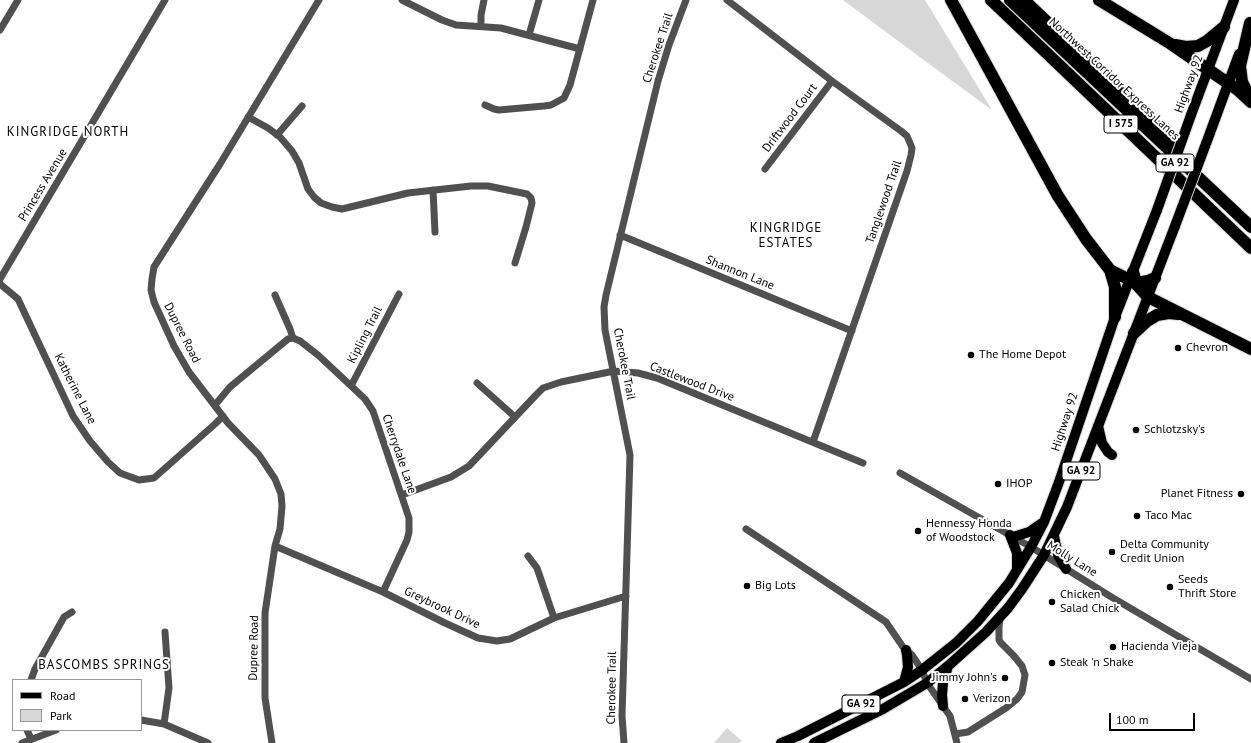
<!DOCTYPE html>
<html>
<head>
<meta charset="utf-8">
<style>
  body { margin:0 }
  #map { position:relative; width:1251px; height:743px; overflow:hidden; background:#fff; font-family:"PT Sans",sans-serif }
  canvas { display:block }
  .legend { position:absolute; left:12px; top:679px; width:130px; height:52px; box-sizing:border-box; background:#fff; border:1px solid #999; margin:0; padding:5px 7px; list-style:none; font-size:12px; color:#000 }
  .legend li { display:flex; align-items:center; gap:8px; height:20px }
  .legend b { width:20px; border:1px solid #999 }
  .scale { position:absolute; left:1109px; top:713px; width:86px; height:18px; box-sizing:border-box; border:2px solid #000; border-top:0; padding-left:5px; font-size:12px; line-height:14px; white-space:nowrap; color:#000; -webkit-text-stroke:3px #fff; paint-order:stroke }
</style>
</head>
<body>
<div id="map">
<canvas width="1251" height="743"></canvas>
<ul class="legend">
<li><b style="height:5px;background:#000"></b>Road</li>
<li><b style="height:11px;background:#d7d7d7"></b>Park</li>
</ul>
<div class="scale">100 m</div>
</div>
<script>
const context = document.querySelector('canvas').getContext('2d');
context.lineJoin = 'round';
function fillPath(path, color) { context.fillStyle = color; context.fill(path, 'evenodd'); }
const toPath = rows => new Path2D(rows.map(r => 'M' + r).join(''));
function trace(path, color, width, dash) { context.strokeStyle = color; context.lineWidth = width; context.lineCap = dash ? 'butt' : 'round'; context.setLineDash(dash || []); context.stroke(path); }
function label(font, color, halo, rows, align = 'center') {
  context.font = font + ' "PT Sans",sans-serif'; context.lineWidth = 4; context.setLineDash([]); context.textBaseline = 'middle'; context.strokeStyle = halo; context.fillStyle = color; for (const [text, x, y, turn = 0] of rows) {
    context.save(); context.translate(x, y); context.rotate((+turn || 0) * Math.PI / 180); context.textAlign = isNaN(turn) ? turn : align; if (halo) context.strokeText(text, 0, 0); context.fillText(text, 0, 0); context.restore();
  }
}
const green = toPath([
  [843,0,925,0,992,110,940,72],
  [727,728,742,741,739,743,714,743]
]);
const street = toPath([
  [402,0,442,20,456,25,501,28,580,49],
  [727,0,832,81,901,131,907,136,912,148,911,155,907,171,813,442],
  [481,26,481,15,484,0],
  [0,30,18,0],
  [529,35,539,0],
  [485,105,494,109,499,110,544,106,551,105,564,98,570,85,593,0],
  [248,117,268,128,280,137,292,151,299,163,308,189,314,197,321,203,332,207,342,209,408,193,471,186,488,186,527,194,531,198,532,203,526,227,515,263],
  [277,135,302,106],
  [765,169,832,81],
  [433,190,435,232],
  [620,235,852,331],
  [0,279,165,0],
  [0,284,18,299,73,416,90,441,108,462,120,473,139,480,154,478,215,424,223,416],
  [275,295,290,329,293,338],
  [477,383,515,417],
  [351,386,399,294],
  [215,405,230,387,288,339,293,338,300,341,318,355,365,399,373,411,409,518,409,532,407,540,383,592],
  [900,473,1031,547,1113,598,1251,679],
  [402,495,451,477,469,466,536,395,543,388,561,382,614,371,638,373,657,378,863,463],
  [746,529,886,622,903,647,912,655,922,670,927,683,950,716,957,743],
  [275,546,383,592,445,623,478,638,497,641,510,639,554,618,626,596],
  [528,556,537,568,554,618],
  [31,680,35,669,64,617,72,612],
  [141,720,164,724,208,743],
  [164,724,169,688,165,632],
  [27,730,31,739],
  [955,734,968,732,1006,708,1017,699,1022,692,1025,675,1022,666,1014,656,1001,643,999,640,999,627,1000,617],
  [22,743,56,730],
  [272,743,265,698,265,613,275,546,280,529,282,506,281,494,275,479,259,455,228,423,189,372,174,346,154,302,151,290,152,279,154,267,220,164,319,0],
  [624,743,622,716,630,455,605,330,604,307,606,295,658,81,669,45,686,0]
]);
const primary = toPath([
  [1191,115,1234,0],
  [1210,133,1239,54],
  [1098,426,1102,443,1108,452,1112,455],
  [1010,535,1017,553,1017,570],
  [1054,536,1058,555,1066,569],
  [1013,537,1029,532,1042,523],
  [904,682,908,667,907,655,906,650],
  [943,706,942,695,943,683,948,666],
  [781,743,798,736,904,682,922,670,956,643,978,621,1009,583,1031,547,1044,522,1059,482,1115,317,1157,210],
  [814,743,883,709,927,683,948,666,986,632,1008,608,1022,589,1044,555,1067,507,1175,226]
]);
const highway = toPath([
  [951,0,1058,196,1086,239,1110,270,1115,287,1115,317],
  [991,0,1251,248],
  [1010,0,1251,227],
  [1024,0,1172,141],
  [1099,0,1171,44,1238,90,1251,102],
  [1175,45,1186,47,1198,46,1207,41,1224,27],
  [1250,98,1242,82,1240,66,1250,23],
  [1110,270,1136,283,1148,281,1155,278],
  [1133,272,1137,285,1148,297,1251,349],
  [1134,333,1147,321,1157,315,1169,313,1178,314]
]);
const primaryBridge = toPath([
  [1157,210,1191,115],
  [1175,226,1210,133]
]);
const markers = [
  [1178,348,4,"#000"],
  [971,355,4,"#000"],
  [1136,430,4,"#000"],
  [998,484,4,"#000"],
  [1241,494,4,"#000"],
  [1137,516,4,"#000"],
  [918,531,4,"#000"],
  [1112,552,4,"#000"],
  [747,586,4,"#000"],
  [1170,587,4,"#000"],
  [1052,602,4,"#000"],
  [1113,647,4,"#000"],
  [1052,663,4,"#000"],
  [1005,678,4,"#000"],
  [965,699,4,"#000"]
];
const shields = [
  [1121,124,34],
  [1175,163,38],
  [1081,471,38],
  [861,704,38]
];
const shieldNames = [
  ["I 575",1121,124],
  ["GA 92",1175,163],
  ["GA 92",1081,471],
  ["GA 92",861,704]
];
const streetNames = [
  ["Cherokee Trail",658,48,-72],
  ["Northwest Corridor Express Lanes",1114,79,43],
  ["Highway 92",1189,84,-70],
  ["Driftwood Court",790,118,-53],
  ["Princess Avenue",43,185,-59],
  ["Tanglewood Trail",884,202,-71],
  ["Shannon Lane",740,273,22],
  ["Dupree Road",182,333,63],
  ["Kipling Trail",365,335,-63],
  ["Cherokee Trail",624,364,79],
  ["Castlewood Drive",692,382,21],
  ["Katherine Lane",75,389,63],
  ["Highway 92",1065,422,-72],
  ["Cherrydale Lane",399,454,71],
  ["Molly Lane",1072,559,32],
  ["Greybrook Drive",442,608,25],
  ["Dupree Road",254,648,-89],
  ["Cherokee Trail",612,688,-89]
];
const poiNames = [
  ["Chevron",1186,348],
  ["The Home Depot",979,355],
  ["Schlotzsky's",1144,430],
  ["IHOP",1006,484],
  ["Planet Fitness",1233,494,"right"],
  ["Taco Mac",1145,516],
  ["Hennessy Honda",926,524],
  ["of Woodstock",926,538],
  ["Delta Community",1120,545],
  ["Credit Union",1120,559],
  ["Seeds",1178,580],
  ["Thrift Store",1178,594],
  ["Big Lots",755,586],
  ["Chicken",1060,595],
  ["Salad Chick",1060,609],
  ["Hacienda Vieja",1121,647],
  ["Steak 'n Shake",1060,663],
  ["Jimmy John's",997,678,"right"],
  ["Verizon",973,699]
];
const neighbourhoodNames = [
  ["KINGRIDGE NORTH",68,132],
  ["KINGRIDGE",786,228],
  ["ESTATES",786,243],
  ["BASCOMBS SPRINGS",104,665]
];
fillPath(green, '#d7d7d7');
trace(primary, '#dbdbdb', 12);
trace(highway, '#dbdbdb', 14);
trace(street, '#505050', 7);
trace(primary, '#000', 10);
trace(highway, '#000', 12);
trace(primaryBridge, '#dbdbdb', 12, []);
trace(primaryBridge, '#000', 10);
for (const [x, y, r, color] of markers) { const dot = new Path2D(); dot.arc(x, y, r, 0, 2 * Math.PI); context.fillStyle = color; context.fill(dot); trace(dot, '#fff', 1.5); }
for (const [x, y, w] of shields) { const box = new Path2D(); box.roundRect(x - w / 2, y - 9, w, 18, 3); context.fillStyle = '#fff'; context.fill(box); trace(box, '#000', 1); }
label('bold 11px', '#000', null, shieldNames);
label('12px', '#000', '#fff', streetNames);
label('12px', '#000', '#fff', poiNames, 'left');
context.letterSpacing = '1px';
label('13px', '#000', '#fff', neighbourhoodNames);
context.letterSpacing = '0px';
</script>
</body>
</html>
